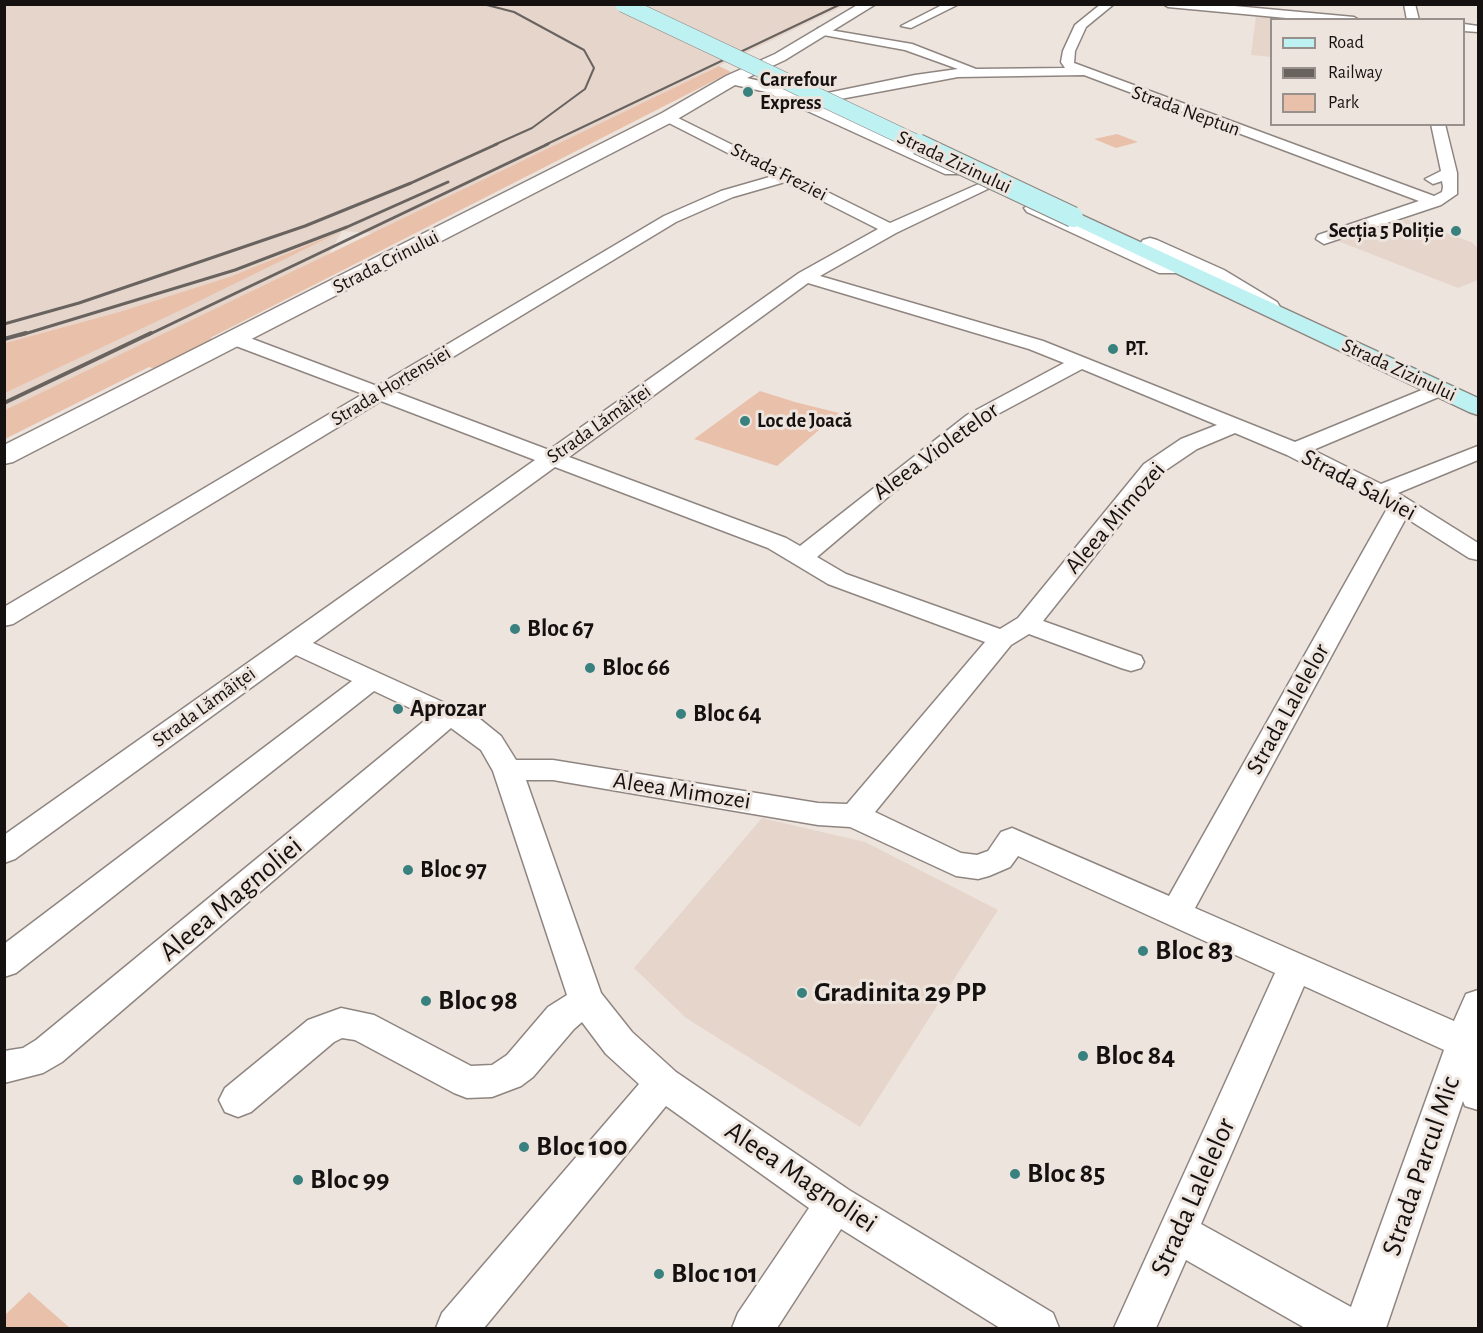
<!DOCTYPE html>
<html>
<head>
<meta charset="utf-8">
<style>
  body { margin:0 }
  #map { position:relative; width:1483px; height:1333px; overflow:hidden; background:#eee4de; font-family:"Alegreya Sans",sans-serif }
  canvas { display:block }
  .frame { position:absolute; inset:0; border:6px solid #151110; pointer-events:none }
  .legend { position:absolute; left:1270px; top:18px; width:195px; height:108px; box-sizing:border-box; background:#eee4de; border:2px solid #97908c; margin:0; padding:8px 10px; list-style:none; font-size:18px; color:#151110 }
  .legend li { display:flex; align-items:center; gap:12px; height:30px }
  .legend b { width:30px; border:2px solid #97908c }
</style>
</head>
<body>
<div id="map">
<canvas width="1483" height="1333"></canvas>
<div class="frame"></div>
<ul class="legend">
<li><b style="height:8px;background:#bef2f2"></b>Road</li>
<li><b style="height:8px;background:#696360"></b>Railway</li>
<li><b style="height:16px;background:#e9c1ab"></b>Park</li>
</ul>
</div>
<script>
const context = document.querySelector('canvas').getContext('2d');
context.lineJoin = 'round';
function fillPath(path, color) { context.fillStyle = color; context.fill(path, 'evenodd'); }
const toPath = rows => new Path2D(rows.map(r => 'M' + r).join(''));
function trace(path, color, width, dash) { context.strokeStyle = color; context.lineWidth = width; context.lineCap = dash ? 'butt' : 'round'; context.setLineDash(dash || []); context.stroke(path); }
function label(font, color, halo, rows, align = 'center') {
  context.font = font + ' "Alegreya Sans",sans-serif'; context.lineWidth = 6; context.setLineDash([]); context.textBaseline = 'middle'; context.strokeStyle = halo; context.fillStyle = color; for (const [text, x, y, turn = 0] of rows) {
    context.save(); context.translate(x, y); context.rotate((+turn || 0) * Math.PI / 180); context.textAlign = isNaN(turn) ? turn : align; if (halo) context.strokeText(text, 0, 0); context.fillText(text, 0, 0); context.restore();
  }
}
const built = toPath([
  [4,5,845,5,373,233,342,231,328,256,5,410,5,393,329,237,232,276,119,312,5,343],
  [1256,16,1301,19,1272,20,1271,57,1251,55],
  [1407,219,1471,242,1478,248,1478,280,1458,288,1338,241],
  [762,818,865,842,998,910,860,1127,686,1018,634,968]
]);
const green = toPath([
  [719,66,731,72,210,338,221,342,164,371,149,367,5,439,5,410],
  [1117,134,1138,142,1116,148,1094,139],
  [342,231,183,309,5,393,5,343,119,312,232,276],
  [760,391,795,402,839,413,777,466,694,439],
  [29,1292,70,1328,5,1328,5,1315]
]);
const minor = toPath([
  [944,4,959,4,911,28,901,26,944,4],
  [1101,4,1114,4,1086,27,1075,51,1074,63,1434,196,1442,192,1443,187,1442,181,1433,184,1425,179,1441,171,1431,124,1445,124,1457,173,1457,194,1441,205,1324,244,1316,239,1318,235,1419,201,1084,75,958,77,803,106,796,102,803,98,915,75,958,69,905,50,818,34,818,28,912,44,976,69,1065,68,1061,62,1063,51,1075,25,1101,4],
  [1163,4,1213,4,1354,17,1359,20,1308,20,1168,7,1163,4],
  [1404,4,1415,4,1419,20,1407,20,1404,4],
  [1464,24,1478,26,1478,32,1464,31,1464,24],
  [668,113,890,223,981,183,986,181,994,186,896,233,820,276,1043,341,1295,442,1434,385,1448,385,1451,389,1448,393,1313,450,1381,484,1478,446,1478,460,1398,493,1478,543,1478,560,1469,558,1406,518,1195,908,1454,1021,1466,994,1478,990,1478,1110,1465,1106,1463,1101,1386,1328,1305,1328,1186,1260,1156,1328,1114,1328,1275,973,1018,856,1010,867,989,876,978,879,956,876,850,827,818,825,553,780,526,780,601,993,632,1032,676,1072,849,1190,1053,1313,1059,1328,1000,1328,841,1229,777,1328,732,1328,738,1313,809,1208,666,1106,484,1328,436,1328,442,1313,639,1084,606,1054,582,1022,574,1029,533,1077,521,1086,492,1097,467,1098,454,1093,355,1040,342,1038,334,1042,251,1112,238,1117,225,1112,219,1100,225,1088,308,1020,341,1008,374,1015,471,1066,492,1065,507,1055,548,1007,567,995,493,771,481,750,451,728,62,1062,43,1073,4,1083,4,1051,23,1048,36,1040,429,717,374,691,16,973,4,977,4,944,352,681,296,655,15,859,4,863,4,835,535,460,381,401,13,624,4,626,4,607,363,394,228,343,225,339,228,335,242,335,377,386,664,216,721,191,773,176,663,120,663,114,668,113],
  [785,182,878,229,799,273,549,450,395,392,676,222,733,197,785,182],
  [808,283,1029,349,1064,363,967,415,800,546,786,538,569,457,808,283],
  [1082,369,1217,425,1181,439,1144,464,1018,618,1000,629,846,574,817,557,895,491,981,423,1082,369],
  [1235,433,1287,455,1388,507,1169,896,1012,828,1001,832,988,851,977,855,961,853,875,812,1011,645,1029,634,1121,668,1131,671,1141,668,1144,662,1141,656,1043,621,1160,474,1197,449,1235,433],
  [555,467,768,548,828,584,985,642,847,804,818,803,553,760,516,760,501,736,480,719,313,643,555,467],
  [1304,986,1444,1050,1351,1307,1201,1224,1304,986]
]);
const tertiary = toPath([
  [859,4,876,4,785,60,747,78,777,85,959,166,961,170,959,174,945,174,766,92,735,85,674,121,13,462,4,464,4,445,662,113,726,76,775,54,859,4],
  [1034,202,1173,263,1143,248,1140,244,1143,240,1150,238,1157,240,1224,270,1277,302,1280,307,1277,312,1269,314,1261,312,1208,280,1175,264,1178,268,1175,273,1159,273,1027,212,1024,208,1034,202]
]);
const secondary = toPath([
  [1073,211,1478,398,1478,415,1469,412,1066,221,1063,217,1066,213,1073,211]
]);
const railFar2 = toPath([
  [483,4,514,12,584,50,594,68,585,89,532,128,494,145],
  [545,145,841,4]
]);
const railFar1 = toPath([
  [4,324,79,303,305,226,411,183,497,144],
  [21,335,235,270,347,227,448,182],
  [148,335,548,144]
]);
const rail = toPath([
  [4,339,26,333],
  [4,403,151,333]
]);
const secondaryBridgeFar1 = toPath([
  [623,4,921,145]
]);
const secondaryBridge = toPath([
  [918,144,1073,217]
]);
const markers = [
  [748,92,6,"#38817f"],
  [1456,231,6,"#38817f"],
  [1113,349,6,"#38817f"],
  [745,421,6,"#38817f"],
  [515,629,6,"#38817f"],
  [590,668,6,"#38817f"],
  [398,709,6,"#38817f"],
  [681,714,6,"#38817f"],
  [408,870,6,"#38817f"],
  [1143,951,6,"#38817f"],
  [802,993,6,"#38817f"],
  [426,1001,6,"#38817f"],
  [1083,1056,6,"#38817f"],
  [524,1147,6,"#38817f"],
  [1015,1174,6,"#38817f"],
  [298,1180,6,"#38817f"],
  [659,1274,6,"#38817f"]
];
const farPoinames = [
  ["Carrefour",760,80],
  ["Express",760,103],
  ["Secția 5 Poliție",1444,231,"right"],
  ["P.T.",1125,349],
  ["Loc de Joacă",757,421]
];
const farStreetnames = [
  ["Strada Neptun",1186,111,20],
  ["Strada Zizinului",954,162,25],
  ["Strada Freziei",779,172,27],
  ["Strada Crinului",386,262,-27],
  ["Strada Zizinului",1399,370,25],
  ["Strada Hortensiei",391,386,-31],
  ["Strada Lămâiței",599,424,-35],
  ["Strada Lămâiței",204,707,-36]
];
const streetNames = [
  ["Aleea Violetelor",936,451,-36],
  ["Strada Salviei",1359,485,28],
  ["Aleea Mimozei",1115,518,-49],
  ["Strada Lalelelor",1288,709,-61],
  ["Aleea Mimozei",682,791,9]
];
const poiNames = [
  ["Bloc 67",527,629],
  ["Bloc 66",602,668],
  ["Aprozar",410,709],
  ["Bloc 64",693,714],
  ["Bloc 97",420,870]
];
const nearStreetnames = [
  ["Aleea Magnoliei",231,899,-40],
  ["Strada Parcul Mic",1421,1166,-71],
  ["Aleea Magnoliei",801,1177,34],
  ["Strada Lalelelor",1193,1197,-66]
];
const nearPoinames = [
  ["Bloc 83",1155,951],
  ["Gradinita 29 PP",814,993],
  ["Bloc 98",438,1001],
  ["Bloc 84",1095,1056],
  ["Bloc 100",536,1147],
  ["Bloc 85",1027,1174],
  ["Bloc 99",310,1180],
  ["Bloc 101",671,1274]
];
fillPath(built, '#e6d5cb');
fillPath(green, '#e9c1ab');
trace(minor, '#8f8580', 3);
trace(tertiary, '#8f8580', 3);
trace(secondary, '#8f8580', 3);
fillPath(minor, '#fff');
fillPath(tertiary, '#fff');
fillPath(secondary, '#bef2f2');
trace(railFar2, '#696360', 2);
trace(railFar1, '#696360', 3);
trace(rail, '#696360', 4);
trace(secondaryBridgeFar1, '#8f8580', 17, []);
trace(secondaryBridge, '#8f8580', 22, []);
trace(secondaryBridgeFar1, '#bef2f2', 16);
trace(secondaryBridge, '#bef2f2', 20);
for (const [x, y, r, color] of markers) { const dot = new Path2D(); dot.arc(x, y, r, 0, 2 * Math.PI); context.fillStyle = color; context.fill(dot); trace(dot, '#eee4de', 2); }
label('bold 20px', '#151110', '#eee4de', farPoinames, 'left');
label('20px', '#151110', '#eee4de', farStreetnames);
label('24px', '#151110', '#eee4de', streetNames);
label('bold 24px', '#151110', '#eee4de', poiNames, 'left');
label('28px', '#151110', '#eee4de', nearStreetnames);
label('bold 28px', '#151110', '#eee4de', nearPoinames, 'left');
</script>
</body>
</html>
